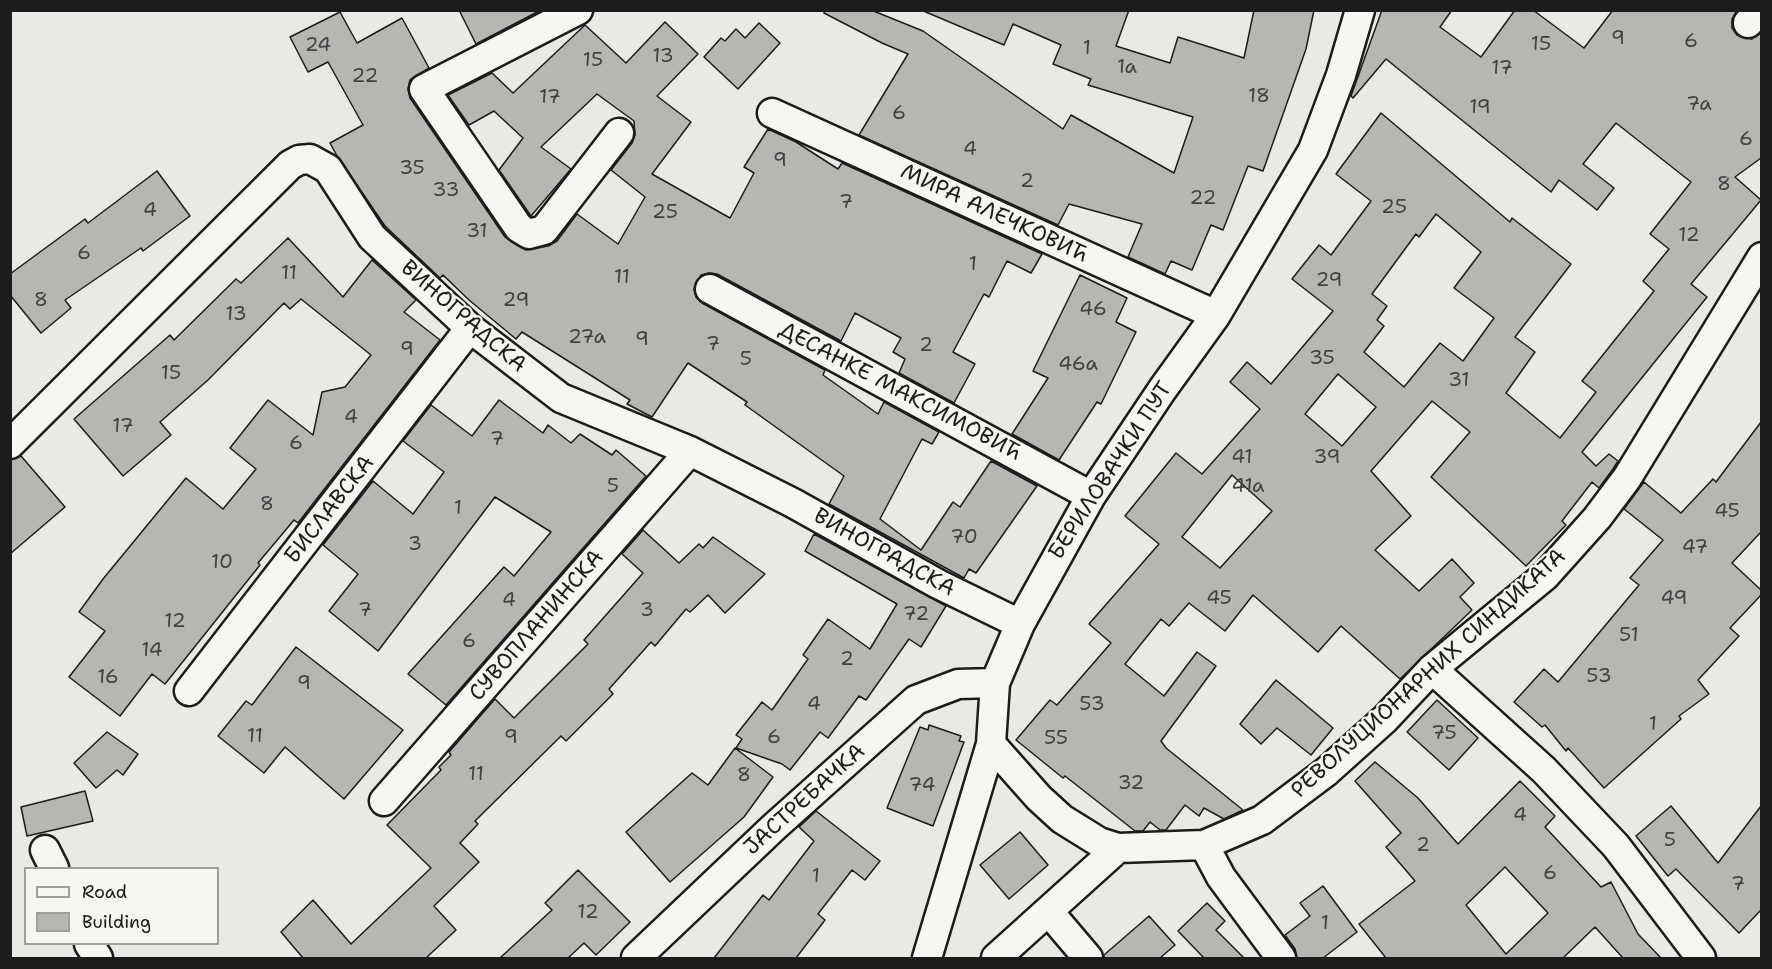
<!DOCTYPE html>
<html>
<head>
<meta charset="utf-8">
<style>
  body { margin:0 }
  #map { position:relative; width:1772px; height:969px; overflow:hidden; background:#e9e9e5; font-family:"Shantell Sans",sans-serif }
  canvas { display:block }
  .frame { position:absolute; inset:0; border:12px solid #1c1c1c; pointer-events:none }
  .legend { position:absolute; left:24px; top:867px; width:195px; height:78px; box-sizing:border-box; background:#f6f6f2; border:2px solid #9f9f9c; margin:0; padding:8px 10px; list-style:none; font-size:18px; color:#1c1c1c }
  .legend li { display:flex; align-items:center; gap:12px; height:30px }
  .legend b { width:30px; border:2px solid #9f9f9c }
</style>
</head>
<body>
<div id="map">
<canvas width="1772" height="969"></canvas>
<div class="frame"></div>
<ul class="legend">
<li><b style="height:8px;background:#f6f6f2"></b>Road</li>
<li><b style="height:16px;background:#b6b6b3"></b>Building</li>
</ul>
</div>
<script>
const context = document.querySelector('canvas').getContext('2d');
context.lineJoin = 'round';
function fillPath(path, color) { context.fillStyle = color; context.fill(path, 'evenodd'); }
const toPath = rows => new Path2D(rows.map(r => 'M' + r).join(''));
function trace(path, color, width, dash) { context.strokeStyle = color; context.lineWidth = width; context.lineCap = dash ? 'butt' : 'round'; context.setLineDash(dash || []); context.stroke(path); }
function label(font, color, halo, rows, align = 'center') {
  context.font = font + ' "Shantell Sans",sans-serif'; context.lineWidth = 4.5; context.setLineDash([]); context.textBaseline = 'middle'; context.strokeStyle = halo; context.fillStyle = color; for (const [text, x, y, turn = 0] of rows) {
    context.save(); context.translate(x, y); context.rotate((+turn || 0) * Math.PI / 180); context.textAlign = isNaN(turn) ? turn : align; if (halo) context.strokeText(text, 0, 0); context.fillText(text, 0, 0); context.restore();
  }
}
const building = toPath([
  [459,10,541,10,476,44,459,10],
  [825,10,871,10,923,31,1063,129,1071,115,1174,173,1193,117,1088,85,1091,79,1053,64,1061,45,1013,24,1004,45,921,10,1129,10,1116,46,1170,63,1178,37,1244,58,1254,10,1314,10,1306,49,1263,171,1248,166,1223,230,1211,225,1192,270,1171,261,1165,274,1128,257,1142,224,1069,204,1058,225,859,135,908,54,882,43,824,13,825,10],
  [1382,10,1452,10,1440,27,1481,57,1515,10,1533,10,1584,48,1613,10,1737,10,1732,19,1732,28,1737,35,1752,39,1761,33,1761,158,1735,177,1761,200,1691,284,1707,297,1582,452,1596,466,1609,454,1618,461,1613,469,1599,488,1592,482,1562,521,1566,525,1526,566,1431,477,1470,432,1432,401,1371,471,1411,516,1375,550,1419,591,1452,559,1474,583,1460,597,1472,610,1400,679,1341,626,1318,652,1253,595,1225,631,1189,603,1169,626,1161,619,1125,664,1164,696,1197,652,1216,666,1161,741,1166,748,1243,810,1224,819,1204,808,1199,816,1185,805,1166,830,1160,830,1150,822,1143,831,1135,831,1065,776,1063,778,1016,740,1050,700,1057,705,1111,643,1089,624,1159,544,1125,516,1176,453,1202,474,1260,409,1230,382,1247,362,1271,384,1333,311,1292,279,1319,245,1331,255,1371,201,1336,174,1381,113,1510,222,1512,218,1571,264,1515,337,1535,352,1506,393,1560,438,1596,392,1582,381,1654,291,1643,281,1669,249,1650,234,1691,182,1616,123,1583,164,1614,188,1597,210,1559,180,1551,192,1386,59,1353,98,1351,96,1382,10],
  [1436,214,1481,252,1454,288,1494,318,1463,361,1440,343,1404,387,1364,352,1384,326,1377,320,1387,306,1372,294,1416,234,1419,237,1436,214],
  [1338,374,1376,407,1342,446,1305,414,1338,374],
  [1232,475,1272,511,1220,568,1182,537,1232,475],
  [340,12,357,43,402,18,429,68,410,80,408,89,410,98,505,237,526,250,548,246,557,241,577,214,618,244,645,197,611,170,632,143,635,135,634,121,597,94,541,147,571,169,531,216,499,170,523,138,494,111,469,125,448,95,492,73,513,93,585,25,626,63,665,22,698,54,657,96,691,122,652,174,730,218,754,173,744,167,768,129,796,142,838,169,842,163,1042,254,1031,273,1007,261,989,297,984,294,953,352,975,364,954,403,899,373,905,359,893,352,901,338,855,313,841,341,717,274,709,273,701,275,694,289,696,297,702,303,825,370,823,375,878,414,884,402,939,432,932,444,922,439,880,519,921,550,953,502,960,507,991,461,1037,486,976,573,969,569,964,578,829,504,844,476,745,405,747,402,688,363,652,417,627,404,630,400,522,332,516,339,469,300,443,275,440,278,385,226,337,156,330,143,363,125,328,62,308,72,290,37,340,12],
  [759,23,780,43,738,89,704,57,721,38,725,41,736,29,745,38,759,23],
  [157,171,190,216,143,251,141,248,65,300,71,308,41,333,10,295,10,274,85,219,88,223,157,171],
  [288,238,343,297,372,260,416,300,404,312,440,340,298,523,294,520,258,563,260,565,165,684,152,674,120,716,69,677,105,631,79,612,103,579,186,478,223,509,256,469,230,448,268,400,313,435,322,392,345,387,371,355,301,299,290,309,284,303,208,380,160,422,171,435,123,476,74,419,170,335,174,340,236,279,241,283,288,238],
  [1080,275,1127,298,1116,322,1136,332,1101,404,1097,402,1059,460,1012,434,1048,378,1033,371,1080,275],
  [499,400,543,433,548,425,571,443,580,434,612,455,616,450,646,476,446,705,408,674,504,567,514,576,551,532,495,497,378,651,329,611,358,574,323,545,373,481,413,514,444,472,403,441,431,405,472,436,499,400],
  [1761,422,1761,532,1732,563,1761,590,1761,595,1730,628,1739,636,1698,680,1709,694,1679,716,1681,719,1604,788,1568,748,1566,751,1545,725,1542,727,1514,702,1544,669,1558,682,1639,585,1630,578,1663,540,1624,509,1644,482,1681,513,1713,479,1716,482,1761,422],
  [21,456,65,507,10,554,10,460,21,456],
  [643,530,679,563,699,544,703,548,713,537,765,574,725,613,708,595,690,612,686,609,655,646,651,642,609,689,613,694,566,741,561,736,475,821,478,824,460,843,479,862,434,906,456,930,426,958,303,958,281,932,313,900,351,944,431,868,387,825,441,770,439,767,451,755,449,752,495,699,514,718,588,644,584,640,643,573,622,554,643,530],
  [814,534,946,606,921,647,909,639,866,700,859,696,828,738,820,732,790,770,782,764,736,748,742,739,736,735,762,702,772,710,808,659,803,655,828,619,870,649,897,604,805,551,814,534],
  [296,647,403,730,344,799,285,747,264,773,218,736,246,701,252,705,296,647],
  [1276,680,1333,728,1311,755,1277,728,1261,744,1240,724,1276,680],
  [1437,700,1478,738,1449,770,1407,732,1437,700],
  [929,725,961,736,959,741,964,742,933,826,887,808,920,727,928,730,929,725],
  [107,732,138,754,123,775,117,770,96,788,74,763,107,732],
  [735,748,773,777,744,817,670,882,626,832,692,773,708,785,735,748],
  [1375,762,1418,798,1458,844,1520,781,1555,816,1545,827,1601,887,1611,882,1638,934,1661,958,1623,958,1595,927,1563,958,1386,958,1359,924,1415,881,1386,847,1401,833,1355,781,1375,762],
  [1505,867,1548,913,1506,954,1466,905,1505,867],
  [85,791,93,821,27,836,21,807,85,791],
  [1671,806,1718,863,1761,806,1761,910,1739,933,1676,869,1668,876,1636,836,1671,806],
  [816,811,880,861,865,880,852,870,818,914,825,920,796,958,714,958,763,895,769,900,814,841,799,827,816,811],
  [1020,832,1048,865,1009,899,980,865,1020,832],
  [578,870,630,922,596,955,584,943,568,958,500,958,552,910,545,903,578,870],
  [1323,886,1357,932,1323,958,1297,958,1295,949,1285,935,1310,916,1300,903,1323,886],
  [1207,903,1225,921,1216,930,1244,958,1204,958,1178,931,1207,903],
  [1149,916,1175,945,1160,958,1104,958,1104,955,1149,916]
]);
const minor = toPath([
  [578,10,424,89,519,228,529,234,544,230,619,133],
  [1748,23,1761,10],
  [772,113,1216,315],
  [710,289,1091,496],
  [10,444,290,165,299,160,310,159,328,169,372,237,470,328,561,398,690,451,793,503,938,584,1020,624],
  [1432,669,1544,770,1616,846,1701,958],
  [189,691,470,328],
  [991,744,1039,798,1062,819,1099,842,1118,848,1204,845,1262,820,1326,772,1385,719,1432,669,1545,576,1597,518,1627,478,1762,257],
  [384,801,690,451],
  [1204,845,1221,877,1281,958],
  [45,850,54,868],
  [1049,912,1088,958],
  [89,944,98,958],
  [636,958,774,827,916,700,958,684,995,683],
  [927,958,991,744,995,683,1020,624,1091,496,1162,390,1216,315,1313,150,1341,75,1360,10],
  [996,958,1118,848]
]);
const numberNames = [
  ["9",1618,39],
  ["6",1691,42],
  ["15",1541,45],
  ["24",318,46],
  ["1",1087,49],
  ["13",663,57],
  ["15",593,61],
  ["1a",1127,68],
  ["17",1502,69],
  ["22",365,77],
  ["18",1259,97],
  ["17",550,98],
  ["7a",1699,105],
  ["19",1480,108],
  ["6",899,114],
  ["6",1746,140],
  ["4",970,150],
  ["9",780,161],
  ["35",412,169],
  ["2",1027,182],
  ["8",1724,185],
  ["33",446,191],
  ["22",1203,199],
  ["7",846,203],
  ["25",1394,208],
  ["4",150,211],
  ["25",665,213],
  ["31",477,232],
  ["12",1689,236],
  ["6",84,254],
  ["1",973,265],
  ["11",289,274],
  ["11",622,278],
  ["29",1329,281],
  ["8",41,301],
  ["29",516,301],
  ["46",1093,310],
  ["13",236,315],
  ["27a",587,338],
  ["9",642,340],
  ["7",713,345],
  ["2",926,346],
  ["9",407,350],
  ["35",1322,359],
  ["5",746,360],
  ["46a",1078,365],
  ["15",171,374],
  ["31",1459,381],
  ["4",351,418],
  ["17",123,427],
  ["7",497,440],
  ["6",296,444],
  ["41",1242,458],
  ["39",1327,458],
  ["5",613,487],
  ["41a",1248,487],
  ["8",267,505],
  ["1",458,509],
  ["45",1727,512],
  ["70",964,538],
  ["3",415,545],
  ["47",1695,548],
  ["10",222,563],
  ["45",1219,599],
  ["49",1674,599],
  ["4",509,601],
  ["7",365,611],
  ["3",647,611],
  ["72",916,615],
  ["12",175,622],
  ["51",1629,636],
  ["6",469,642],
  ["14",152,651],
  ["2",847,660],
  ["53",1599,677],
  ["16",108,678],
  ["9",304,684],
  ["4",814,705],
  ["53",1092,705],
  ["1",1653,725],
  ["75",1444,734],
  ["11",255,737],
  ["9",511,738],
  ["6",774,738],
  ["55",1056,739],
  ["11",476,775],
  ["8",744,776],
  ["32",1131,784],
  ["74",922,786],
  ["4",1520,816],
  ["5",1670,841],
  ["2",1423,846],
  ["6",1550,874],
  ["1",816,877],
  ["7",1738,885],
  ["12",588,913],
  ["1",1325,924]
];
const streetNames = [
  ["МИРА АЛЕЧКОВИЋ",994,214,25],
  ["ВИНОГРАДСКА",463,317,41],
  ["ДЕСАНКЕ МАКСИМОВИЋ",900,392,28],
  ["БЕРИЛОВАЧКИ ПУТ",1111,471,-57],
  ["БИСЛАВСКА",330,510,-52],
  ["ВИНОГРАДСКА",884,553,29],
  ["СУВОПЛАНИНСКА",537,626,-49],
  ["РЕВОЛУЦИОНАРНИХ СИНДИКАТА",1429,674,-42],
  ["ЈАСТРЕБАЧКА",805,800,-42]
];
fillPath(building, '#b6b6b3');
trace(building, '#1c1c1c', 1.5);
trace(minor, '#1c1c1c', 33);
trace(minor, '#f6f6f2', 28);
label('20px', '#424242', null, numberNames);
label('22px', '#1c1c1c', '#f6f6f2', streetNames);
</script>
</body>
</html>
